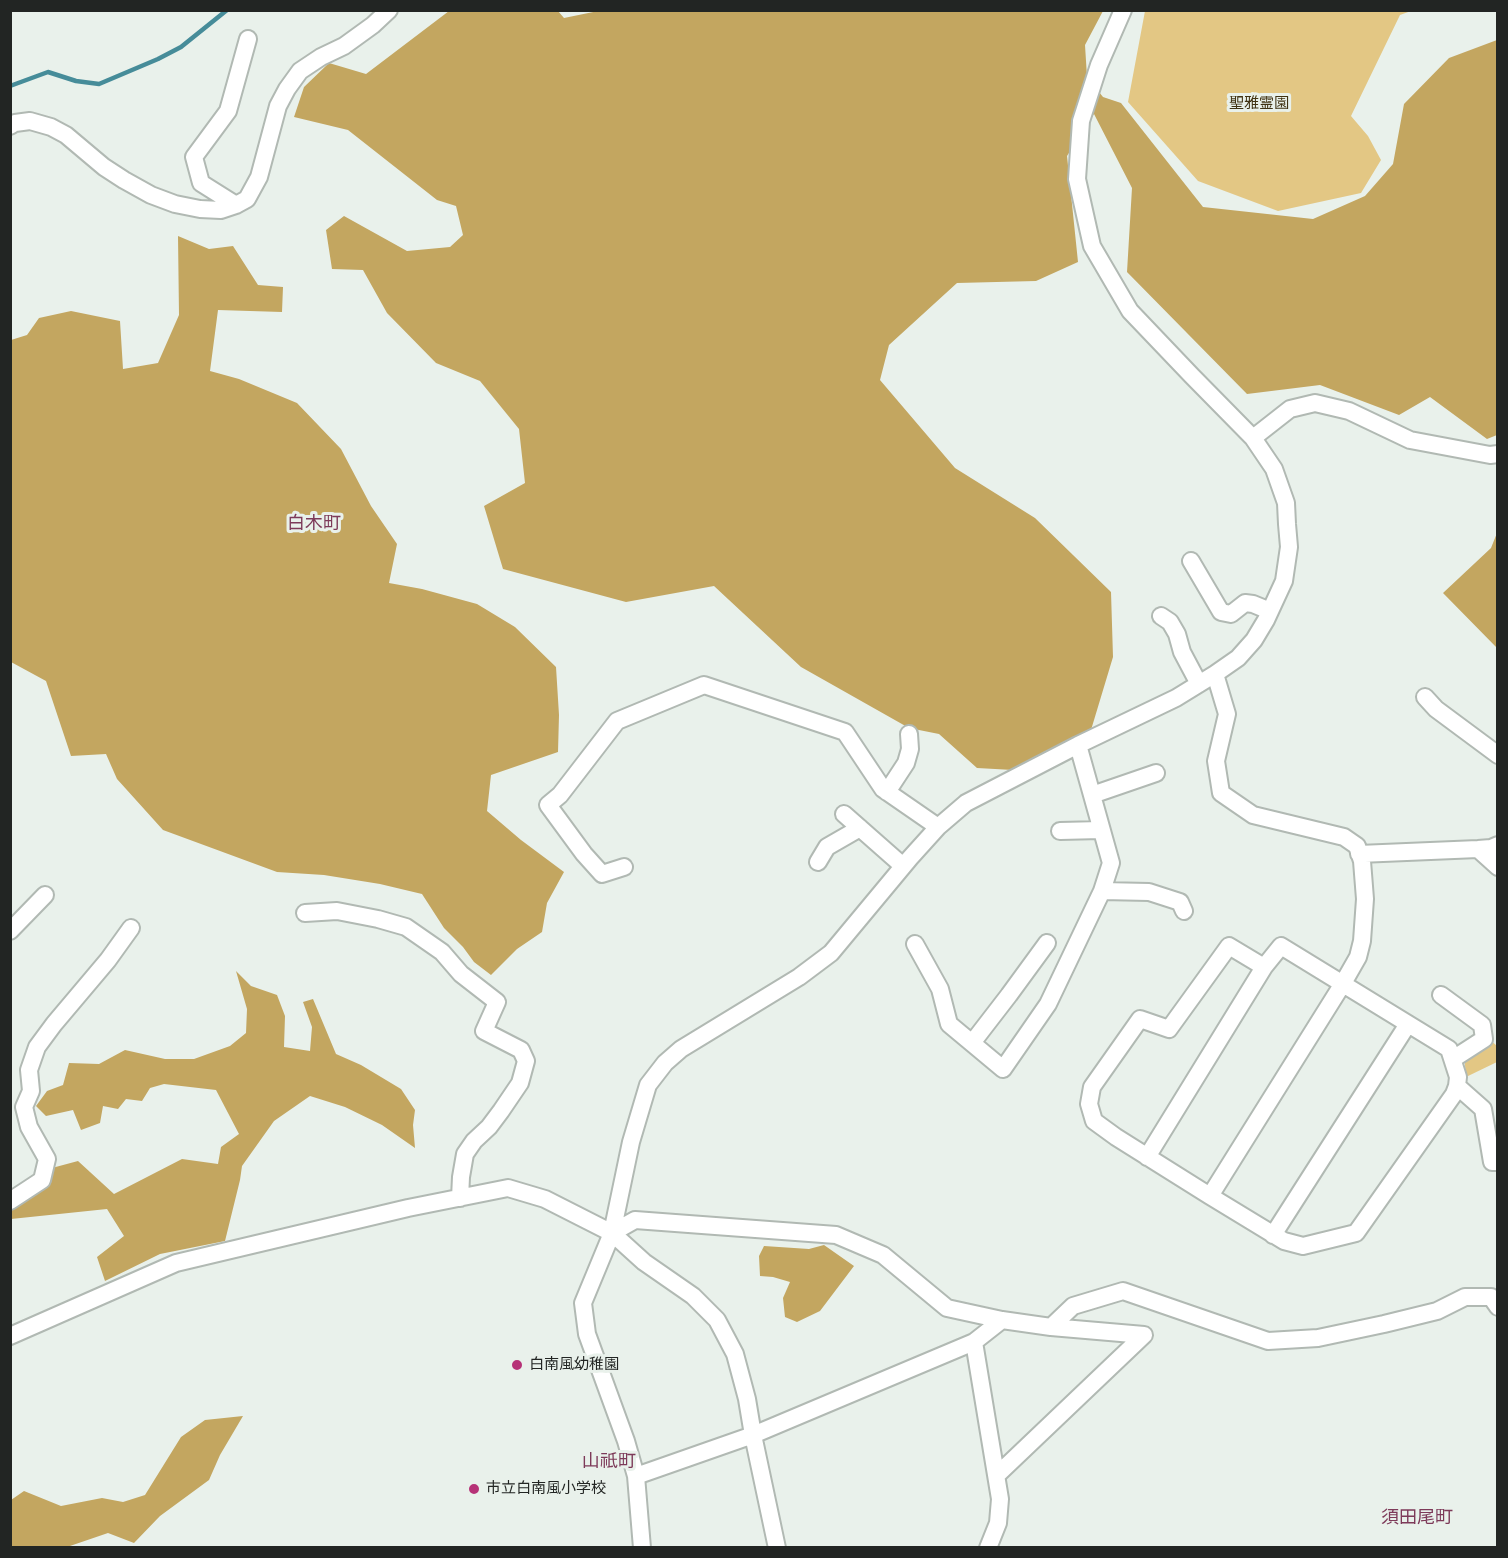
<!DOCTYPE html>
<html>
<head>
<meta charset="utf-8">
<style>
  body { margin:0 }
  #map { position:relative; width:1508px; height:1558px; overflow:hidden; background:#e9f1eb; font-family:"Fira Sans",sans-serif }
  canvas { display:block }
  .frame { position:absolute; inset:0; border:12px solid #222523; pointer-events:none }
</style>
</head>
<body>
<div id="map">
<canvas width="1508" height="1558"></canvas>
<div class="frame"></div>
</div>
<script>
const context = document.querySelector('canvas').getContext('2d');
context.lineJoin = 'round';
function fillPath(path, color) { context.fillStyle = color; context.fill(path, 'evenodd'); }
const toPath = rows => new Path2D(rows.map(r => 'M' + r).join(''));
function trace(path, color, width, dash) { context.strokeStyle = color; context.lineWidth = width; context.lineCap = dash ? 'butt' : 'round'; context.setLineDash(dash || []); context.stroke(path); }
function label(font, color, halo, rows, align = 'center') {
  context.font = font + ' "Fira Sans","Noto Sans JP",sans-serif'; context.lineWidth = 6; context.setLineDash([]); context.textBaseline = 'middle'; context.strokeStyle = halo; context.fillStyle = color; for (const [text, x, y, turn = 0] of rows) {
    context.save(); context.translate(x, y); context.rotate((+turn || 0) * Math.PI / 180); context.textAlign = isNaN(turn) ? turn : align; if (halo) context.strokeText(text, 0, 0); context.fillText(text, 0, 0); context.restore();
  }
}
const green = toPath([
  [1145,11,1411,11,1400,15,1351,116,1368,136,1381,160,1361,193,1278,211,1198,181,1128,102],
  [1488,1038,1497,1046,1497,1062,1466,1077,1464,1054]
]);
const forest = toPath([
  [603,10,1103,11,1085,45,1087,77,1103,97,1121,103,1203,207,1313,219,1365,196,1393,164,1404,104,1449,58,1497,40,1497,435,1487,439,1430,397,1399,415,1320,385,1247,394,1127,272,1132,188,1094,114,1067,156,1078,262,1036,281,957,283,889,345,880,380,955,468,1035,518,1111,592,1113,657,1091,730,1013,770,977,768,939,734,909,728,801,667,714,586,626,602,503,569,484,506,525,483,519,429,480,381,436,363,387,313,363,270,332,269,326,230,344,216,407,251,450,247,463,235,456,206,437,200,348,130,294,117,304,87,329,63,366,74,449,11,558,11,564,18],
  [178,236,209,249,233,246,258,285,283,287,282,312,218,310,210,371,239,379,297,403,341,449,371,506,397,544,389,583,422,589,477,604,515,627,556,667,559,715,558,752,491,775,487,811,521,840,564,872,547,903,542,932,517,949,491,975,474,962,463,947,444,928,422,894,380,884,324,875,277,872,163,830,117,779,106,754,71,756,46,681,11,662,11,340,27,335,39,318,71,311,120,321,123,369,158,363,179,315],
  [1497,533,1498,648,1497,648,1443,593,1491,548],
  [236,971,251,986,277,995,285,1016,284,1047,310,1051,312,1027,303,1002,313,999,336,1054,361,1065,401,1089,415,1110,413,1125,415,1148,382,1125,345,1107,310,1096,274,1121,242,1166,240,1180,225,1241,160,1254,105,1281,97,1257,124,1236,107,1209,11,1219,10,1206,37,1172,78,1161,114,1194,182,1159,218,1164,221,1147,239,1134,216,1090,164,1084,150,1088,142,1101,126,1099,118,1109,103,1106,100,1123,81,1130,73,1110,46,1116,36,1106,47,1091,63,1085,69,1063,99,1064,125,1050,165,1059,194,1059,230,1046,246,1033,247,1009],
  [824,1245,854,1266,820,1311,797,1322,785,1317,783,1298,790,1282,773,1277,760,1276,759,1256,764,1246,809,1249],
  [243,1416,220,1455,209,1480,160,1516,134,1543,108,1533,67,1547,11,1547,11,1500,24,1491,61,1506,102,1498,123,1502,145,1495,181,1437,205,1420]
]);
const stream = toPath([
  [10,86,48,72,76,81,99,84,158,59,181,47,227,10]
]);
const minor = toPath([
  [10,126,15,123,30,121,51,127,66,135,104,167,124,180,151,195,175,204,200,209,221,210,236,205,247,199,259,177,278,106,287,89,300,71,321,57,344,46,373,25,389,10],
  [236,205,201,183,194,157,228,111,248,39],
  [1253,438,1290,409,1315,403,1349,411,1410,440,1490,455,1498,454],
  [1191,561,1221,612,1231,614,1245,603,1253,604,1270,611],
  [1161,616,1170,622,1177,634,1182,652,1199,684],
  [1425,697,1436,709,1498,755],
  [887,792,906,763,910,749,909,734],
  [1092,795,1156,773],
  [844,814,903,866],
  [1060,831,1101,830],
  [1478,849,1498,867],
  [1359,854,1478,849,1491,848,1498,845],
  [818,862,827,847,860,828],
  [624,867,602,874,584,854,548,805,560,795,617,721,704,685,845,732,883,789,938,827],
  [1102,891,1149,892,1180,902,1184,911],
  [305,913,337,911,378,919,406,927,442,952,461,974,497,1002,484,1031,521,1050,526,1061,520,1083,501,1111,489,1127,474,1141,465,1154,461,1177,460,1198],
  [10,931,45,895],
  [915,944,940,989,949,1024,1003,1069,1048,1004,1102,891,1111,863,1078,745],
  [1441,995,1482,1025,1484,1039,1453,1059],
  [972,1043,1009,995,1047,943],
  [1457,1086,1483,1109,1492,1162,1498,1162],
  [1147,1157,1264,967,1281,946,1449,1049,1458,1077,1457,1086,1454,1094,1356,1233,1303,1246,1284,1241,1210,1196,1116,1137,1094,1121,1089,1104,1092,1087,1140,1019,1169,1029,1229,946,1264,967],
  [1210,1196,1342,985,1358,957,1362,941,1365,899,1362,861,1357,846,1344,837,1253,815,1221,793,1216,761,1227,714,1215,674],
  [10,1201,42,1180,47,1159,29,1127,24,1107,31,1091,29,1070,37,1047,54,1024,108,960,131,928],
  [612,1233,635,1220,836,1235,883,1255,947,1308,1002,1320,1051,1327,1144,1335,997,1475],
  [1273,1235,1408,1024],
  [1051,1327,1073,1306,1123,1291,1268,1341,1318,1338,1384,1324,1437,1311,1465,1297,1491,1297,1498,1307],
  [10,1336,176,1263,408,1208,508,1188,545,1199,612,1233,644,1262,693,1296,717,1320,735,1354,747,1399,753,1435,777,1548],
  [974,1342,1000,1499,998,1523,988,1548],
  [636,1476,753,1435,974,1342,1002,1320],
  [642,1548,636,1476,626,1441,587,1334,583,1303,612,1233,631,1142,648,1085,665,1063,681,1049,799,977,831,953,910,858,938,827,966,803,1078,745,1176,698,1215,674,1238,658,1254,640,1266,620,1284,581,1289,547,1287,524,1286,503,1274,469,1253,438,1192,376,1130,311,1092,246,1077,179,1081,121,1099,65,1123,10]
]);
const markers = [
  [517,1365,6,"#b63277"],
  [474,1489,6,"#b63277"]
];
const parkNames = [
  ["聖雅霊園",1259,104]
];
const poiNames = [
  ["白南風幼稚園",529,1365],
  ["市立白南風小学校",486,1489]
];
const quarterNames = [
  ["白木町",314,524],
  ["山祇町",609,1462],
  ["須田尾町",1417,1518]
];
fillPath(green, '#e3c784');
fillPath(forest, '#c3a660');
trace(stream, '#468c99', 4.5);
trace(minor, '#b1b9b3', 20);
trace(minor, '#fff', 16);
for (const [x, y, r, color] of markers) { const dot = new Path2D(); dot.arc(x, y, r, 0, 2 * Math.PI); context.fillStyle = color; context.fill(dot); trace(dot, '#e9f1eb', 2); }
label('15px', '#403314', '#e9f1eb', parkNames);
label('15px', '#222523', '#e9f1eb', poiNames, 'left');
label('18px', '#7d3a59', '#e9f1eb', quarterNames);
</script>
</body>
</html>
